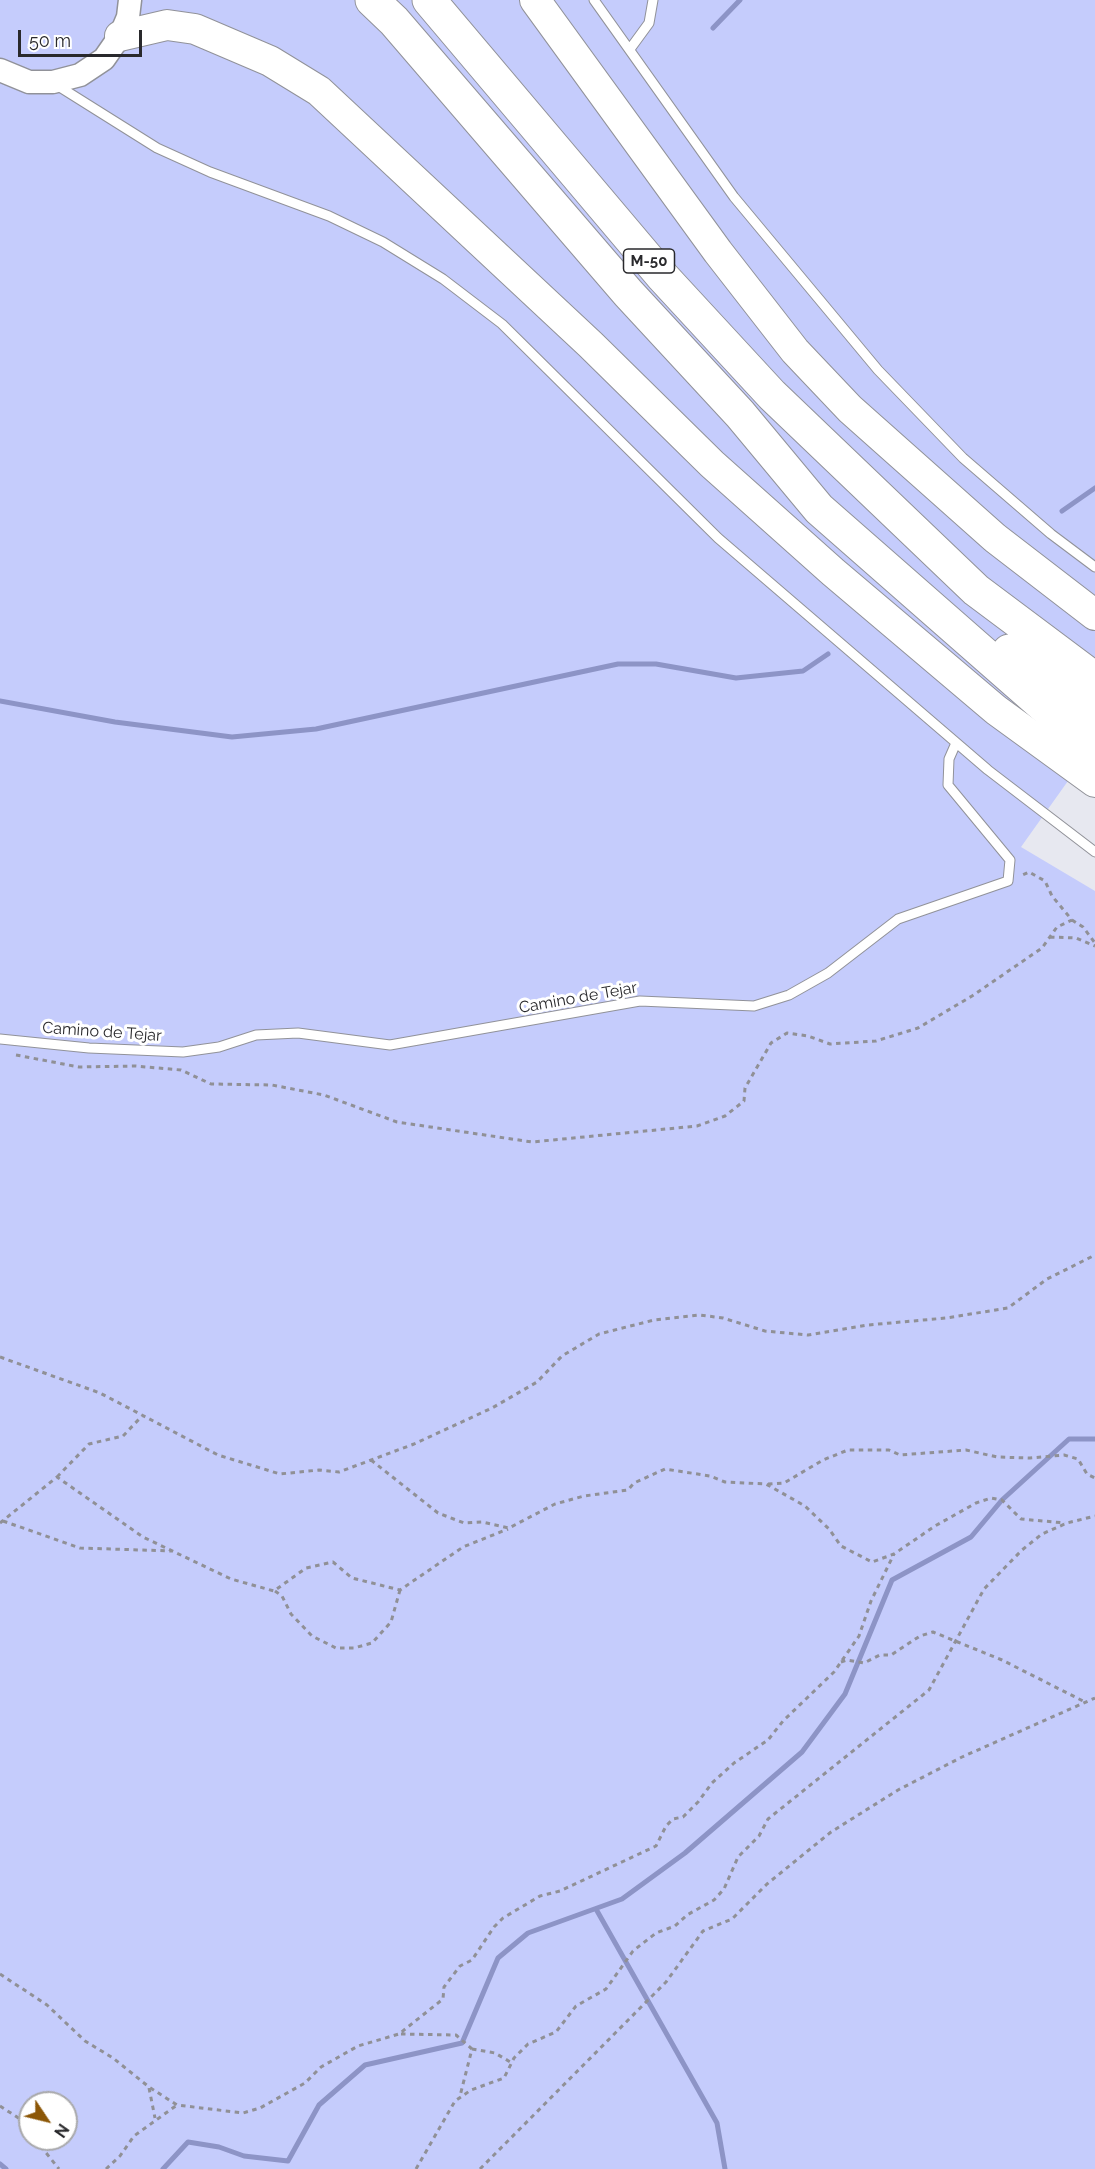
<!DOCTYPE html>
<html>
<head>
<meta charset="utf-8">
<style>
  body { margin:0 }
  #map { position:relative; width:1095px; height:2169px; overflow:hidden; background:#e7e8f0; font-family:Raleway,sans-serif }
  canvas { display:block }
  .north { position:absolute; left:18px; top:2091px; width:60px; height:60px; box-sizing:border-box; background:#fff; border:2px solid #a9a9ab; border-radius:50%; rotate:125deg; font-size:16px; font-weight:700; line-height:24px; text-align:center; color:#29292c }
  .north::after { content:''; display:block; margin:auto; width:21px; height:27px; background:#8c5707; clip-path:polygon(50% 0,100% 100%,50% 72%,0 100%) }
  .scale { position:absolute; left:18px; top:30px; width:124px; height:27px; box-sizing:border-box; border:3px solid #29292c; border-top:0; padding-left:8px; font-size:18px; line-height:21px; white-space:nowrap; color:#29292c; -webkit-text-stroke:4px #fff; paint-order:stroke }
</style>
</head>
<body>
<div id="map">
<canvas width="1095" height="2169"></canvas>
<div class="north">N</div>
<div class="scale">50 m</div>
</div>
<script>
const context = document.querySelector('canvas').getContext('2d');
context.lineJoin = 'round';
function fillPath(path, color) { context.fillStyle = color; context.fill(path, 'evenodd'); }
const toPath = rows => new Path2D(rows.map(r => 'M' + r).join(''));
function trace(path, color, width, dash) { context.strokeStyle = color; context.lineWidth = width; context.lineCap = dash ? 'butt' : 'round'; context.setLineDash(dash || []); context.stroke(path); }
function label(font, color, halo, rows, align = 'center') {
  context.font = font + ' Raleway,sans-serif'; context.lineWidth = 6; context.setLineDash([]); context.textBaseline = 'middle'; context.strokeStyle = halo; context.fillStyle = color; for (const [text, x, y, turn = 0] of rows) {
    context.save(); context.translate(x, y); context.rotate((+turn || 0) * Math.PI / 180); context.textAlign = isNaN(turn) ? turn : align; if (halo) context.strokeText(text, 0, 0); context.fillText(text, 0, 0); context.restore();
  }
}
const green = toPath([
  [0,0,1095,0,1095,743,1021,847,1095,891,1095,2169,0,2169],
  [30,2103,66,2103,66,2139,30,2139]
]);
const stream = toPath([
  [713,28,740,0],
  [1062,511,1095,488],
  [0,701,115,722,232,737,316,729,618,664,656,664,736,678,803,671,828,654],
  [596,1909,717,2123,725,2169],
  [0,2164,6,2169],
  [163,2169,188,2142,219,2147,244,2156,288,2161,319,2105,365,2065,462,2043,498,1958,528,1933,622,1899,685,1853,802,1752,845,1694,892,1580,971,1537,1002,1500,1069,1439,1095,1439]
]);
const path = toPath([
  [1072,920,1083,927,1095,943],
  [1050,937,1076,938,1095,946],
  [16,1055,79,1067,135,1066,181,1070,211,1084,272,1085,324,1095,397,1122,532,1142,697,1126,725,1116,744,1101,745,1088,771,1043,787,1033,808,1036,830,1044,876,1041,918,1028,972,996,1042,948,1057,927,1072,920,1052,896,1045,881,1029,872,1020,876],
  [0,1357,100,1393,218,1455,280,1474,319,1470,339,1472,414,1444,492,1408,537,1382,562,1356,599,1334,654,1320,700,1315,723,1318,765,1331,808,1335,868,1325,946,1318,1008,1308,1047,1279,1095,1255],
  [371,1460,438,1513,464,1523,482,1522,509,1528,555,1504,584,1496,628,1490,634,1483,665,1469,710,1476,725,1482,766,1484,805,1506,829,1529,841,1546,872,1562,894,1554,935,1526,976,1503,991,1498,1002,1500,1021,1519,1065,1523],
  [57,1477,89,1444,123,1436,142,1416],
  [768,1484,784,1483,823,1460,848,1450,889,1450,900,1455,966,1450,997,1457,1030,1458,1064,1455,1078,1459,1087,1474,1095,1478],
  [3,1521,80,1548,172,1551],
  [0,1523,57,1477,143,1537,231,1579,274,1591,306,1568,333,1562,352,1578,400,1590,463,1547,508,1529],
  [275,1591,282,1596,291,1614,312,1636,336,1648,354,1648,372,1643,391,1622,400,1590],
  [841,1662,847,1660,864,1663,880,1655,891,1655,920,1636,933,1632,1002,1660,1085,1702],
  [0,1974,47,2005,85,2041,113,2058,149,2087,177,2105,243,2113,260,2108,305,2083,321,2067,358,2046,399,2034,443,1999,444,1987,460,1966,472,1960,494,1927,503,1918,540,1896,560,1891,656,1846,666,1826,673,1819,683,1817,698,1802,712,1783,734,1763,768,1740,783,1721,834,1672,859,1636,871,1601,894,1554],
  [401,2034,456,2035,472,2049,460,2096],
  [472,2049,495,2053,512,2063],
  [149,2088,155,2118],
  [0,2106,20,2119,30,2132],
  [35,2139,59,2169],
  [106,2169,120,2156,134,2136,177,2105],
  [416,2169,455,2101,471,2090,504,2078,514,2058,528,2044,556,2032,576,2006,606,1989,633,1951,656,1933,675,1926,687,1915,714,1900,724,1889,738,1857,759,1836,768,1819,929,1690,984,1589,1022,1550,1042,1534,1067,1523,1095,1516],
  [480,2169,666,1982,703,1931,732,1919,767,1884,831,1832,898,1790,962,1757,1095,1698]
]);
const service = toPath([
  [594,0,734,197,878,370,963,458,1051,534,1095,567],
  [630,49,649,23,653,0],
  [55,84,157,148,210,172,329,216,383,242,443,279,502,324,718,538,988,770,1095,852],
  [0,1039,89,1048,183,1052,219,1047,256,1035,298,1033,390,1045,640,1001,754,1006,789,995,828,973,898,919,1008,881,1010,860,948,785,949,759,956,743]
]);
const tertiary = toPath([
  [0,70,29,82,53,82,80,75,104,59,120,36,128,17,130,0]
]);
const trunk = toPath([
  [535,0,718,252,795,351,850,409,995,538,1095,615],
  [120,36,167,25,195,29,270,61,319,91,591,345,712,464,833,572,996,710,1095,782]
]);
const motorway = toPath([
  [372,0,394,21,628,293,740,414,819,509,1095,751],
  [429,0,663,277,772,395,976,590,1095,679],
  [1009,651,1095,716]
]);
const shields = [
  [649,261,51]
];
const shieldNames = [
  ["M-50",649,261]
];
const streetNames = [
  ["Camino de Tejar",578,998,-10],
  ["Camino de Tejar",102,1032,4]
];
fillPath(green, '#c5ccfc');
trace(stream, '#8d94c6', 5);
trace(service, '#919299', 11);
trace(tertiary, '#919299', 25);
trace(trunk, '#919299', 32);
trace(motorway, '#919299', 35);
trace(path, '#909096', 3, [4.5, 4.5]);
trace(service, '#fff', 9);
trace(tertiary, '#fff', 22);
trace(trunk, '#fff', 30);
trace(motorway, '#fff', 33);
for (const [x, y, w] of shields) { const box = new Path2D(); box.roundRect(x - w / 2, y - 12, w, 24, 4.5); context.fillStyle = '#fff'; context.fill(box); trace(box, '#29292c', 1.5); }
label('bold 15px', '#29292c', null, shieldNames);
label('16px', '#29292c', '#fff', streetNames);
</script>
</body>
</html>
